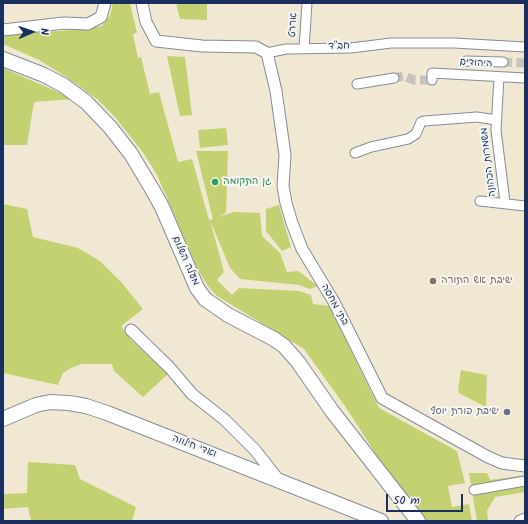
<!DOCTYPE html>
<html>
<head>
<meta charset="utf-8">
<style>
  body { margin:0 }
  #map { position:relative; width:528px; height:524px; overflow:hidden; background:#f0e8d3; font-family:Kalam,sans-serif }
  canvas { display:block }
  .frame { position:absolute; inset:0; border:4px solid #1b2f5e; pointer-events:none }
  .north { position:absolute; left:12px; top:12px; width:40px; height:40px; -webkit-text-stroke:3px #f6f6f2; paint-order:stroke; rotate:88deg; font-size:11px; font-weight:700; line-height:16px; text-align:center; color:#1b2f5e }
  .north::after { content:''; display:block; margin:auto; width:14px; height:18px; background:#1b2f5e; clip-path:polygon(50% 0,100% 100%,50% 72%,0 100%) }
  .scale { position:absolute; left:386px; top:494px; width:77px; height:18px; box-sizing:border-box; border:2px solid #1b2f5e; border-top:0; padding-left:5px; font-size:12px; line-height:14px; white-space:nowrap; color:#1b2f5e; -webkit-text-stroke:3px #f6f6f2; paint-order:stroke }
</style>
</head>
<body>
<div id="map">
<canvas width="528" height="524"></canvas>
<div class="frame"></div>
<div class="north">N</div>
<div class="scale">50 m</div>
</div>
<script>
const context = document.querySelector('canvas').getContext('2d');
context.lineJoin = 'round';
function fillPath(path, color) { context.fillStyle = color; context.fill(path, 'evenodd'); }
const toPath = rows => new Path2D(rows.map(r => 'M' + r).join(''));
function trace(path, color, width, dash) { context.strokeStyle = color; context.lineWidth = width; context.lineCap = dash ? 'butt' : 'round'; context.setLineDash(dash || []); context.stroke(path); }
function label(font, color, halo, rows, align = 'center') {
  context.font = font + ' Kalam,"Playpen Sans Hebrew",sans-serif'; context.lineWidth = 4; context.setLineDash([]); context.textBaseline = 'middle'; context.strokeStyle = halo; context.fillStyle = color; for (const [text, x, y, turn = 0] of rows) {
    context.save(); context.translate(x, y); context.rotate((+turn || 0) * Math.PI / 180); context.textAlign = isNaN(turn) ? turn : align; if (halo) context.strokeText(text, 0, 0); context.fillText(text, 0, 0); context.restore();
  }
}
const green = toPath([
  [113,3,130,3,137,33,133,34,138,58,141,57,150,94,159,92,178,162,192,159,209,220,213,219,196,151,228,151,226,213,218,217,234,212,260,213,262,236,280,253,287,272,298,271,318,286,310,289,299,285,240,279,230,268,210,220,224,272,217,280,232,295,239,288,299,291,311,295,313,304,329,306,379,408,457,451,465,483,448,486,452,507,469,504,472,521,425,521,400,492,347,409,304,349,217,296,208,286,198,270,157,175,144,154,115,117,97,99,65,76,39,60,3,44,3,35,85,29,102,26,110,15],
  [176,3,207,3,207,20,180,19],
  [167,56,185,57,192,115,180,116],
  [3,68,74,99,34,102,27,145,3,145],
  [226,128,228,145,200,148,198,130],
  [3,204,27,209,33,237,78,248,100,261,122,283,143,309,121,326,131,340,168,374,143,397,114,371,112,364,82,364,71,368,63,373,58,385,3,373],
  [279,205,291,247,282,251,266,231,266,209],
  [461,370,487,375,486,407,459,393,458,390],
  [28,462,75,465,80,479,136,507,132,521,31,521,28,507,3,509,3,494,27,493],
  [469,473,487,473,490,480,525,475,525,492,495,497,487,511,488,521,477,521]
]);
const pedestrianTunnel = toPath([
  [503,62,525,63],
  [394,78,404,76,414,80,432,80]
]);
const pedestrian = toPath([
  [304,49,307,3],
  [267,53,286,49,351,48,391,43,454,43,525,47],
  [466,61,503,62],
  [499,77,496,130,505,202],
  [432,80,432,73,525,78],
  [357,84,394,78],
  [355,153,371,147,408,139,416,134,421,122,424,121,477,117,496,120],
  [480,201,525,206],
  [474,490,525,481]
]);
const minor = toPath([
  [142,3,146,22,156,41,202,46,256,47,267,53,276,91,285,155,283,186,286,203,292,223,302,249,334,302,382,398,488,457,502,463,525,466],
  [3,30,64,23,88,24,101,17,105,3],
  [131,330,170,368,192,394,225,420,255,450,280,482],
  [520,521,525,519]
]);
const tertiary = toPath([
  [3,59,44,75,63,85,86,102,110,127,131,154,152,189,162,207,197,288,205,299,228,315,274,339,284,346,298,362,332,411,418,521],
  [3,419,36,405,50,402,69,403,86,406,107,413,381,521]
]);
const markers = [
  [215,182,4,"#2e9e5b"],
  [433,281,4,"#8d6e63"],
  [507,412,4,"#6b7280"]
];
const streetNames = [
  ["אררט",294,25,-87],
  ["חב\"ד",339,47,-1],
  ["היהודים",476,64,4],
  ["משמרות הכהונה",489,162,-97],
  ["מעלה השלום",185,261,66],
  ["בתי מחסה",334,305,61],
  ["ואדי חילווה",194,447,21]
];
const leisureNames = [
  ["גן התקומה",223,182]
];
const educationNames = [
  ["ישיבת אש התורה",441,281]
];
const worshipNames = [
  ["ישיבת פורת יוסף",499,412]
];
fillPath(green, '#c4d172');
trace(pedestrianTunnel, '#c5c3bc', 9, [9, 4.5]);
trace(pedestrian, '#868c98', 11);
trace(minor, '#868c98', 13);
trace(tertiary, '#868c98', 16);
trace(pedestrian, '#fff', 9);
trace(minor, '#fff', 11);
trace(tertiary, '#fff', 14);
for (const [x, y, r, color] of markers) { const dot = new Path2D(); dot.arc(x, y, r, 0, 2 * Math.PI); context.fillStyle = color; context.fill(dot); trace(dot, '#f6f6f2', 1.5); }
label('10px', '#1b2f5e', '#f6f6f2', streetNames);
label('10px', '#27864d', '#f6f6f2', leisureNames, 'left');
label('10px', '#785e54', '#f6f6f2', educationNames, 'left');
label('10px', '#5b616d', '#f6f6f2', worshipNames, 'right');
</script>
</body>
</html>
